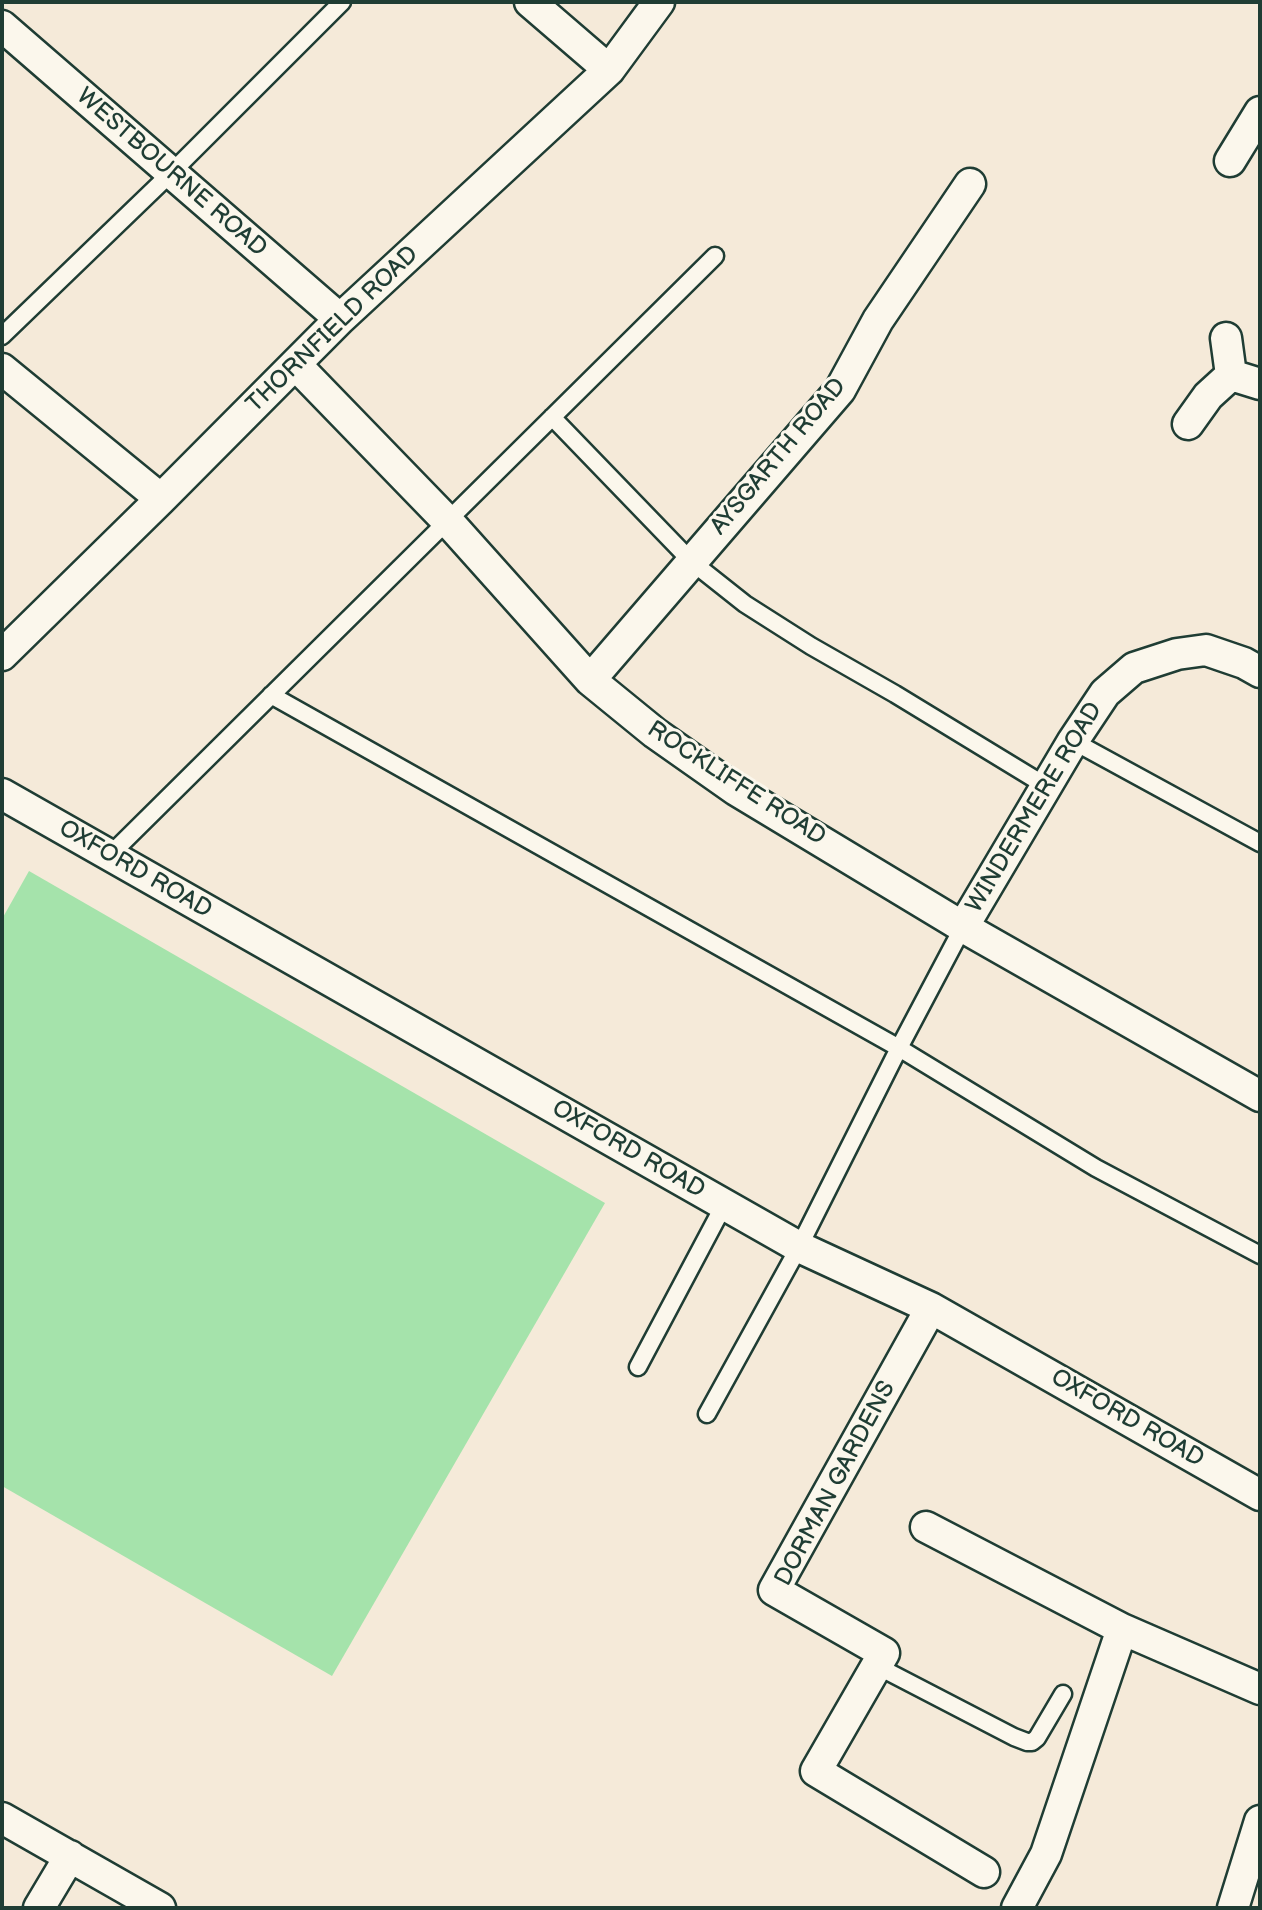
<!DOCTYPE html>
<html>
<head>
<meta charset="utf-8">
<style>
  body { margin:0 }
  #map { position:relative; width:1262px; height:1910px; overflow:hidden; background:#f5ead9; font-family:"Balsamiq Sans",sans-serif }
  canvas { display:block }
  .frame { position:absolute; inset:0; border:4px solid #1f3d34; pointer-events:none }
</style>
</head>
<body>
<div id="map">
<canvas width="1262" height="1910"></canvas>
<div class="frame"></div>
</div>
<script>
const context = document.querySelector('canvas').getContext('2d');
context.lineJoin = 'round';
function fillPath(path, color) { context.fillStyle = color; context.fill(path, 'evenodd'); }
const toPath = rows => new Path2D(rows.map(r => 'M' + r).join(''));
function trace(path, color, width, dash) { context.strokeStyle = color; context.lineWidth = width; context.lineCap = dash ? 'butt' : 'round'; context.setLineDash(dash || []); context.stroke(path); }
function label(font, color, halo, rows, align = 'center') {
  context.font = font + ' "Balsamiq Sans",sans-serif'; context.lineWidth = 6; context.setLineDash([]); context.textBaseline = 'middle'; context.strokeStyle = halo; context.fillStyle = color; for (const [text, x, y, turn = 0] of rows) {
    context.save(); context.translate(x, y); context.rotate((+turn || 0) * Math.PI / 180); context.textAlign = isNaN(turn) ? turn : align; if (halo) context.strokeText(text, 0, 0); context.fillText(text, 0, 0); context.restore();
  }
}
const green = toPath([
  [29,871,605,1203,332,1676,2,1486,2,919]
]);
const service = toPath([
  [2,336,171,173,342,2],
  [552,417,692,562,745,604,811,646,895,694,1046,786],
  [271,695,899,1048,1096,1168,1260,1255],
  [1073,741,1260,843],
  [109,856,715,256],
  [638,1367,724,1205],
  [707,1414,799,1247,899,1048,963,927],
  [877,1666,1014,1737,1027,1742,1032,1742,1037,1738,1063,1694]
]);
const minor = toPath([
  [530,2,609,70],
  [2,26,340,319],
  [1230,161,1260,112],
  [1226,338,1231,375],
  [296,365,454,528,590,680,655,733,736,790,963,927,1260,1096],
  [2,369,161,499],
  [1188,424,1208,396,1231,375,1260,384],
  [2,655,161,499,340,319,609,70,659,2],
  [590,680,840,390,878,320,970,184],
  [2,794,799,1247,931,1308,1260,1495],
  [963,927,1073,741,1105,693,1134,668,1177,654,1206,650,1244,663,1260,672],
  [931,1308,774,1590,884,1653,816,1771,984,1872],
  [926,1527,1122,1629,1046,1854,1017,1908],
  [1122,1629,1260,1689],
  [2,1818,160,1908],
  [39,1908,70,1856],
  [1233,1908,1260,1821]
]);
const streetNames = [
  ["WESTBOURNE ROAD",171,173,41],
  ["THORNFIELD ROAD",333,330,-44],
  ["AYSGARTH ROAD",779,457,-50],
  ["ROCKLIFFE ROAD",736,784,33],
  ["WINDERMERE ROAD",1035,808,-59],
  ["OXFORD ROAD",135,870,30],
  ["OXFORD ROAD",628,1150,30],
  ["OXFORD ROAD",1127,1419,30],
  ["DORMAN GARDENS",836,1484,-62]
];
fillPath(green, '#a5e3ab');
trace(service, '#1f3d34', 21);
trace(minor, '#1f3d34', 35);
trace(service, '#fbf7ec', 16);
trace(minor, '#fbf7ec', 30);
label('24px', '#1f3d34', '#fbf7ec', streetNames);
</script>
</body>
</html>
